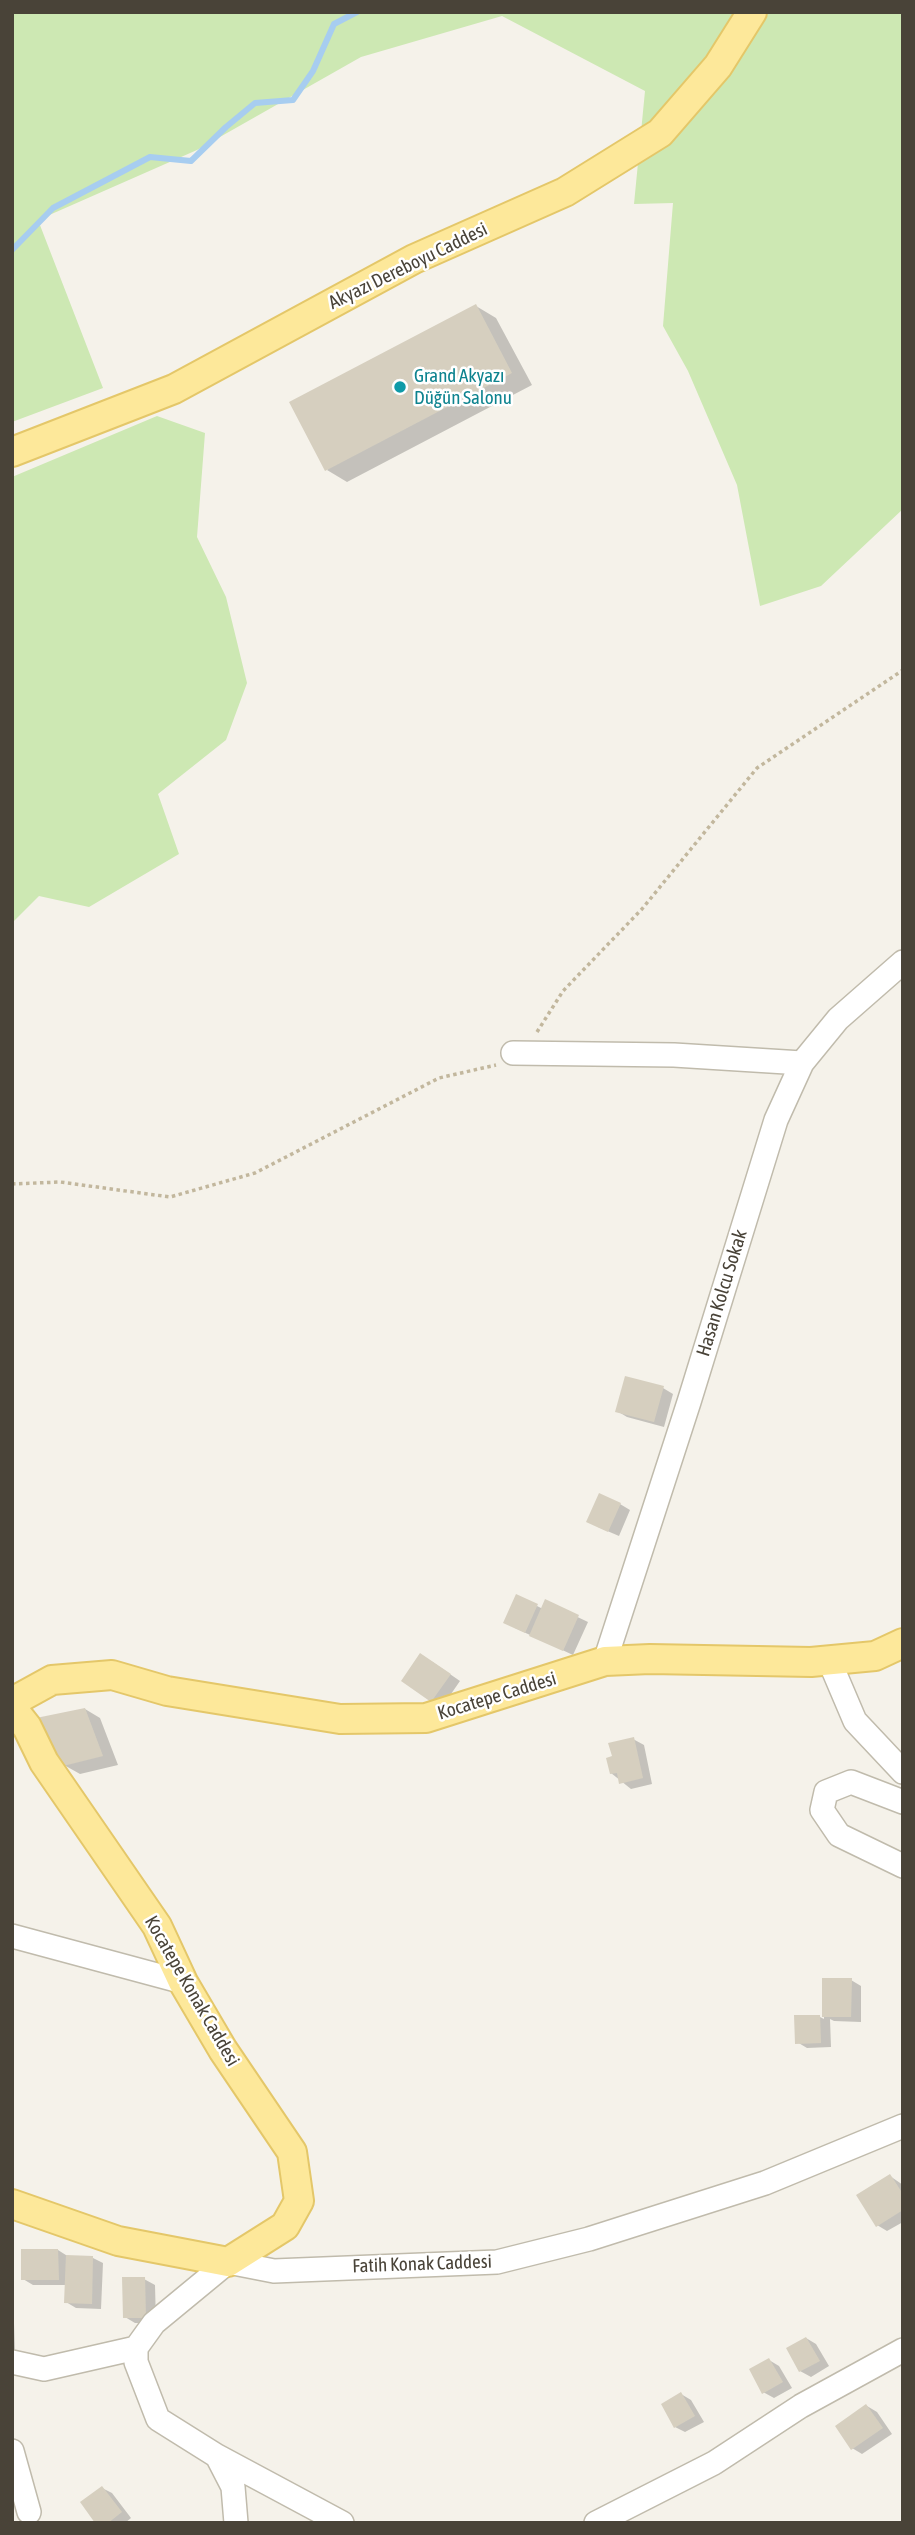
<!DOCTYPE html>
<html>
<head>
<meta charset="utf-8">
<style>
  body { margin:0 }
  #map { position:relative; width:915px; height:2535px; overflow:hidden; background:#f5f2ea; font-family:"Asap Condensed",sans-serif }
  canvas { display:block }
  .frame { position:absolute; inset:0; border:14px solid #494338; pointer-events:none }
</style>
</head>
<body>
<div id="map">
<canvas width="915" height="2535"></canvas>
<div class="frame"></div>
</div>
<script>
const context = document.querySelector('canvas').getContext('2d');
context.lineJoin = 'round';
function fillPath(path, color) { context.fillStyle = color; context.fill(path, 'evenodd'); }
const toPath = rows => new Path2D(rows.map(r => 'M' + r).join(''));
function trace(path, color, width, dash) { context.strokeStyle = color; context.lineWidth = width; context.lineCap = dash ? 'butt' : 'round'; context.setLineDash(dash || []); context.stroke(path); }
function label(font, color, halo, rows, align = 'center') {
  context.font = font + ' "Asap Condensed",sans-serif'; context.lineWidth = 5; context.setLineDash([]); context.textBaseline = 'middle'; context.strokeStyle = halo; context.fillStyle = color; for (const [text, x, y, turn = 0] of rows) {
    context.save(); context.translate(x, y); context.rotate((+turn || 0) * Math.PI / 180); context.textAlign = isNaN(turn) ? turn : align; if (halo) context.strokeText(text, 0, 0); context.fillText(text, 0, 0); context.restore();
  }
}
const green = toPath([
  [12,12,903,12,903,509,821,586,760,606,737,485,688,371,663,326,673,203,634,204,645,91,502,16,361,57,197,150,38,220,103,388,12,422],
  [157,416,205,433,197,537,226,597,247,683,226,740,158,794,179,854,89,907,39,896,12,923,12,477]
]);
const shadow = toPath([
  [476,306,496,318,532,385,347,482,327,470],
  [663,1388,673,1394,664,1427,627,1417,617,1411],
  [620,1504,630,1510,619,1536,598,1527],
  [517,1596,543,1609,546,1602,588,1622,573,1655,515,1628],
  [431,1661,460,1681,442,1707,403,1681],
  [85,1709,100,1718,118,1765,80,1774,64,1765],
  [633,1739,644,1745,652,1784,631,1789,611,1773,614,1758],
  [824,1980,851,1980,861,1986,861,2022,834,2021,830,2019,831,2047,807,2048,797,2042,820,2017,824,2019],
  [890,2176,903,2185,903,2222,887,2231,877,2225],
  [58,2250,69,2257,93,2258,103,2263,101,2309,76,2308,66,2302,67,2285,33,2285,23,2279],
  [144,2279,155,2285,156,2323,135,2323,125,2317],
  [12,2322,14,2323,15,2352,12,2352],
  [806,2338,816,2344,829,2366,811,2377,800,2371],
  [769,2360,779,2366,792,2388,774,2398,763,2392],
  [681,2394,691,2400,704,2422,685,2432,675,2427],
  [867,2406,877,2412,892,2434,862,2454,852,2448],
  [102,2488,112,2493,131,2518,125,2523,98,2523]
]);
const stream = toPath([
  [12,250,53,208,150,157,191,161,226,127,255,103,293,100,313,71,334,24,357,12]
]);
const building = toPath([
  [476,304,512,373,325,471,289,402],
  [625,1376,664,1386,654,1422,615,1412],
  [599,1493,621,1503,608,1532,586,1522],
  [516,1594,538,1604,525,1633,503,1623],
  [545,1599,579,1615,563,1651,529,1636],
  [420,1653,451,1674,431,1702,401,1681],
  [85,1708,103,1756,63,1766,45,1746,36,1718],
  [634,1737,643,1778,619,1784,617,1773,610,1774,606,1758,612,1756,608,1743],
  [822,1978,852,1978,851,2017,822,2017],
  [794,2015,820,2015,821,2043,795,2044],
  [890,2174,903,2194,903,2210,876,2227,856,2195],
  [21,2249,58,2249,59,2280,21,2280],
  [66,2255,93,2256,92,2304,64,2303],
  [122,2277,145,2277,146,2318,123,2318],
  [806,2337,820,2361,799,2372,786,2348],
  [769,2358,783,2382,762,2394,749,2369],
  [681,2392,695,2416,674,2428,661,2404],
  [866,2404,883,2428,851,2450,835,2426],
  [102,2486,122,2512,108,2523,95,2523,80,2502]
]);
const path = toPath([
  [537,1032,563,991,642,909,757,768,903,670],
  [12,1184,60,1182,170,1197,255,1173,439,1078,496,1065]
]);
const minor = toPath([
  [513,1053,674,1055,802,1063],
  [829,1660,855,1721,903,1772],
  [605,1661,689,1402,776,1120,802,1063,838,1019,903,962],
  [903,1802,851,1782,826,1792,822,1810,839,1835,903,1866],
  [12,1936,183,1982],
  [12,2362,44,2369,136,2348],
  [12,2451,29,2512],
  [217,2456,342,2523],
  [236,2523,233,2487,217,2456,158,2419,136,2362,136,2348,154,2323,228,2262,274,2271,497,2262,589,2239,765,2183,903,2126],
  [596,2523,714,2463,801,2406,903,2350]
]);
const major = toPath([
  [12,452,174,389,414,259,565,192,660,133,718,66,752,12],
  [12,1702,52,1680,112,1675,167,1691,340,1719,426,1718,605,1661,650,1659,811,1662,875,1656,903,1643],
  [12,1708,27,1727,44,1762,157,1926,183,1982,223,2050,292,2152,299,2201,285,2226,228,2262,118,2241,12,2204]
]);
const markers = [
  [400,387,7,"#0f9aa8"]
];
const streetNames = [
  ["Akyazı Dereboyu Caddesi",408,266,-26],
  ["Hasan Kolcu Sokak",722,1293,-73],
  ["Kocatepe Caddesi",497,1696,-17],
  ["Kocatepe Konak Caddesi",192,1991,60],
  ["Fatih Konak Caddesi",422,2264,-2]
];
const cultureNames = [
  ["Grand Akyazı",414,376],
  ["Düğün Salonu",414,398]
];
fillPath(green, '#cde8b3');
fillPath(shadow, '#0003');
trace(stream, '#a7cdf0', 6);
fillPath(building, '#d6cfbf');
trace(minor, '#c0bbac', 26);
trace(major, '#e4c769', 32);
trace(path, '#c2b79d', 3.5, [3.5, 3.5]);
trace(minor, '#fff', 23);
trace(major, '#fde89a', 28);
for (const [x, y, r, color] of markers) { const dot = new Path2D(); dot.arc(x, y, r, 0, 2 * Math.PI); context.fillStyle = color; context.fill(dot); trace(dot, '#fff', 2.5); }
label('19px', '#494338', '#fff', streetNames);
label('19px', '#0d838f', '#fff', cultureNames, 'left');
</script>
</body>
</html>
